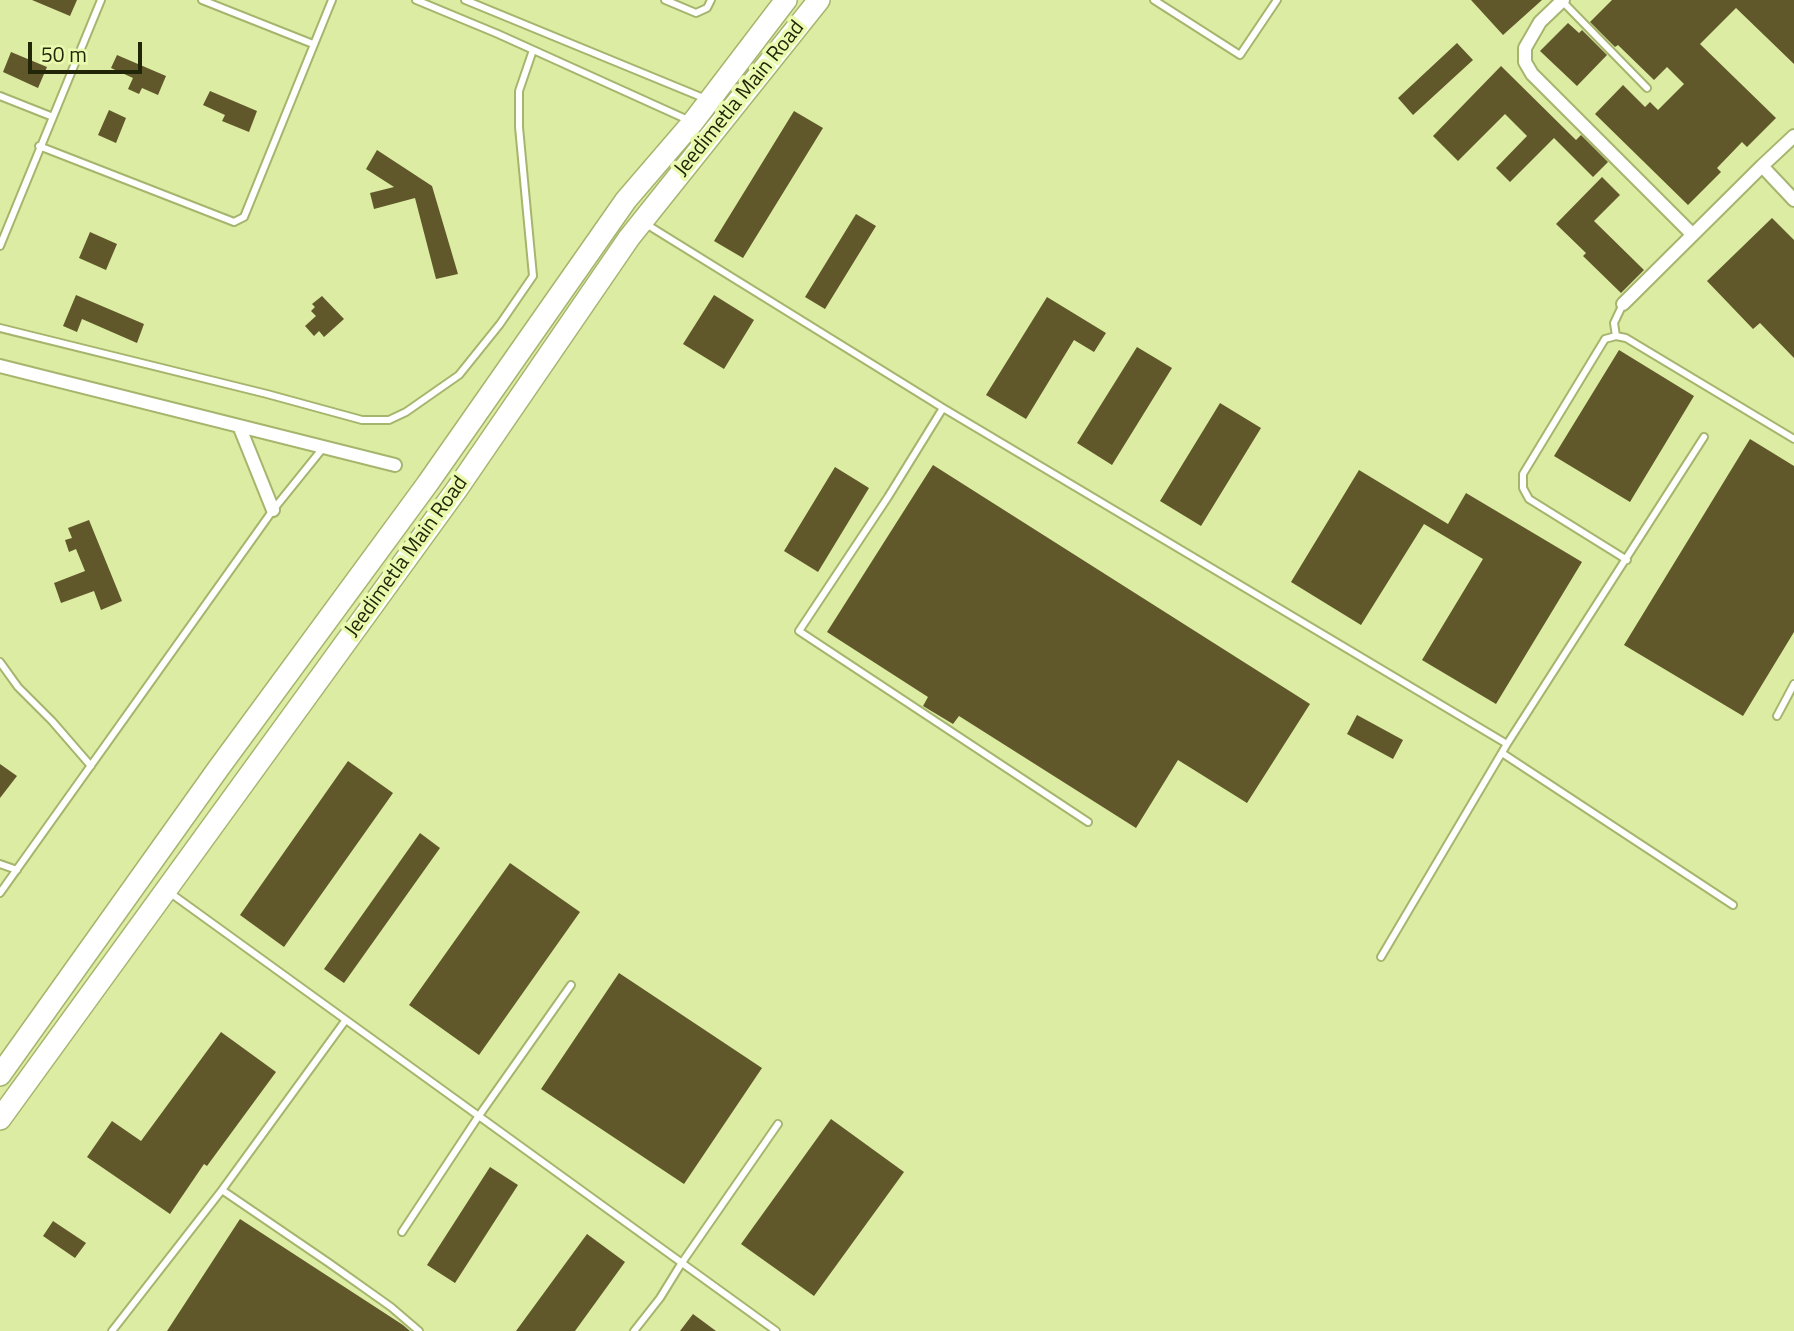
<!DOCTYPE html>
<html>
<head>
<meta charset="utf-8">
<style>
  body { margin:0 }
  #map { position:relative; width:1794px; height:1331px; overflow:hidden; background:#dceca2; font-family:"Titillium Web",sans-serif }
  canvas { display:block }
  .scale { position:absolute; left:28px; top:42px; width:114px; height:32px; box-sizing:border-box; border:4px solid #212608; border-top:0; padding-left:9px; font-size:21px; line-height:24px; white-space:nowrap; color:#212608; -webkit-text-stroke:5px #e9faaf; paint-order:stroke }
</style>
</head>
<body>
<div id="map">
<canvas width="1794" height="1331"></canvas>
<div class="scale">50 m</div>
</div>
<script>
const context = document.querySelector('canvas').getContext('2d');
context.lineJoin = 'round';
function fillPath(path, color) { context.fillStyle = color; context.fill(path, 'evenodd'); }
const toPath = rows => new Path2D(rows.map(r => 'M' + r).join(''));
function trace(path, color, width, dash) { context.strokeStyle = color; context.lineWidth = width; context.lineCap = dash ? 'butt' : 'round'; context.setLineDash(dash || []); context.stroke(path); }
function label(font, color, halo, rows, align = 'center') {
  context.font = font + ' "Titillium Web",sans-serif'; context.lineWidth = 7; context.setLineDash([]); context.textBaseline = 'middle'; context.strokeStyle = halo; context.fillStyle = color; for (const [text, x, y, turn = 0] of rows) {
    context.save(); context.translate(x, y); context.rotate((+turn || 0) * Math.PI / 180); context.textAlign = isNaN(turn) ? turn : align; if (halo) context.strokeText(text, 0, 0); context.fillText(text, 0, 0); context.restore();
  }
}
const building = toPath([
  [32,0,77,0,70,16],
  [1471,0,1542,0,1503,35],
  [1612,0,1794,0,1794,64,1736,8,1700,44,1776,118,1747,147,1742,142,1717,168,1721,172,1688,205,1595,114,1623,85,1645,107,1650,102,1658,110,1684,84,1667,67,1654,80,1618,45,1615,47,1590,22],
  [1568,23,1579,33,1582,30,1607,55,1577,86,1540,51],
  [1457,43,1473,60,1413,115,1398,98],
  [11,52,47,67,38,88,3,72],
  [117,55,166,76,158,95,142,88,139,94,128,89,133,78,111,68],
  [1501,66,1576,140,1581,135,1608,162,1593,177,1554,138,1510,182,1496,168,1527,136,1505,114,1458,161,1433,136],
  [210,91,257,111,249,132,222,121,225,115,203,105],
  [109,110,126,118,116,143,98,135],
  [794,111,823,128,743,258,714,241],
  [377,150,432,186,458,274,436,279,415,198,374,209,370,193,394,187,366,169],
  [1602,177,1620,195,1594,221,1644,270,1621,293,1583,256,1586,253,1556,224],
  [856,214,876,226,825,309,805,297],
  [1772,218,1794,240,1794,358,1760,323,1753,329,1707,281],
  [90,232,117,244,106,270,79,258],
  [76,295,144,324,137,343,82,319,77,332,63,326],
  [714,295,754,320,724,369,683,344],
  [322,296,344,319,324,337,319,331,314,336,305,326,316,316,311,311,315,307,312,304],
  [1047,297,1106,333,1094,352,1074,340,1026,419,986,395],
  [1137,347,1172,368,1112,465,1077,443],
  [1619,350,1694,396,1630,502,1554,456],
  [1220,403,1261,428,1201,526,1160,501],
  [1750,439,1794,466,1794,632,1743,716,1624,645],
  [933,465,1310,704,1247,803,1178,760,1136,828,959,716,953,724,923,706,928,697,827,632],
  [835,467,869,488,818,572,784,551],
  [1359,470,1448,524,1466,493,1582,562,1496,704,1422,660,1483,559,1424,524,1361,625,1291,582],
  [89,520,122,601,101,610,94,591,61,603,54,583,85,571,76,549,69,552,65,540,72,538,68,528],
  [1357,715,1403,740,1393,759,1347,734],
  [348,761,393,793,284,947,240,915],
  [0,764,17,776,0,798],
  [420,833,440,848,344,983,324,969],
  [510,863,580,912,479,1055,409,1005],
  [619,973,762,1068,684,1184,541,1089],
  [221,1032,276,1072,207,1166,204,1164,170,1214,87,1157,112,1121,141,1141],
  [831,1119,904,1172,814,1296,741,1244],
  [490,1167,518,1185,455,1283,427,1265],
  [240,1219,403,1325,410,1331,167,1331],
  [53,1221,86,1243,75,1258,43,1236],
  [587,1234,625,1262,575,1331,516,1331],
  [693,1314,716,1331,680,1331]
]);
const lane = toPath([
  [202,0,313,44],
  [416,0,498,34,688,120],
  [465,0,706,99],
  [665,0,696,13,707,8,711,0],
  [1154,0,1240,55,1277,0],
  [1562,1,1647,88],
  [0,96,53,117],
  [39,146,234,222,244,217,332,0],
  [646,224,943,408,1507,744],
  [0,246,101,0],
  [0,328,267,394,362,420,389,420,406,412,459,375,500,324,533,276,519,127,519,91,533,50],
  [1616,336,1614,323,1623,304],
  [943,408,888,497,799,631,1088,822],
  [1627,560,1529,499,1523,488,1523,474,1605,339,1616,336,1626,338,1794,439],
  [0,662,18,687,52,721,91,766],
  [1777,716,1794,684],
  [1502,753,1733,905],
  [0,864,17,870],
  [169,892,776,1331],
  [0,893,273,510,323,448],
  [1381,957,1507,744,1704,437],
  [222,1190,329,1263,391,1307,419,1331],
  [402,1232,478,1117,571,985],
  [112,1331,222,1190,345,1021],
  [634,1331,660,1298,681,1264,778,1124]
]);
const street = toPath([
  [1563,0,1540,22,1525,48,1525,62,1532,74,1692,234],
  [1794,136,1762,166,1794,200],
  [1623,304,1762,166],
  [0,366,395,465],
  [240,428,273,510]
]);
const primary = toPath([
  [0,1075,218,769,428,483,626,200,693,122,786,0],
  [0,1119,457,489,629,238,819,0]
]);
const streetNames = [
  ["Jeedimetla Main Road",740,99,-51],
  ["Jeedimetla Main Road",407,557,-54]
];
fillPath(building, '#60572b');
trace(lane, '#a5b56d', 10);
trace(street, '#a5b56d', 16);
trace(primary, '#a5b56d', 24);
trace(lane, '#fff', 6);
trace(street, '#fff', 12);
trace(primary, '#fff', 21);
label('21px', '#212608', '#e9faaf', streetNames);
</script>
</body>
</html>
